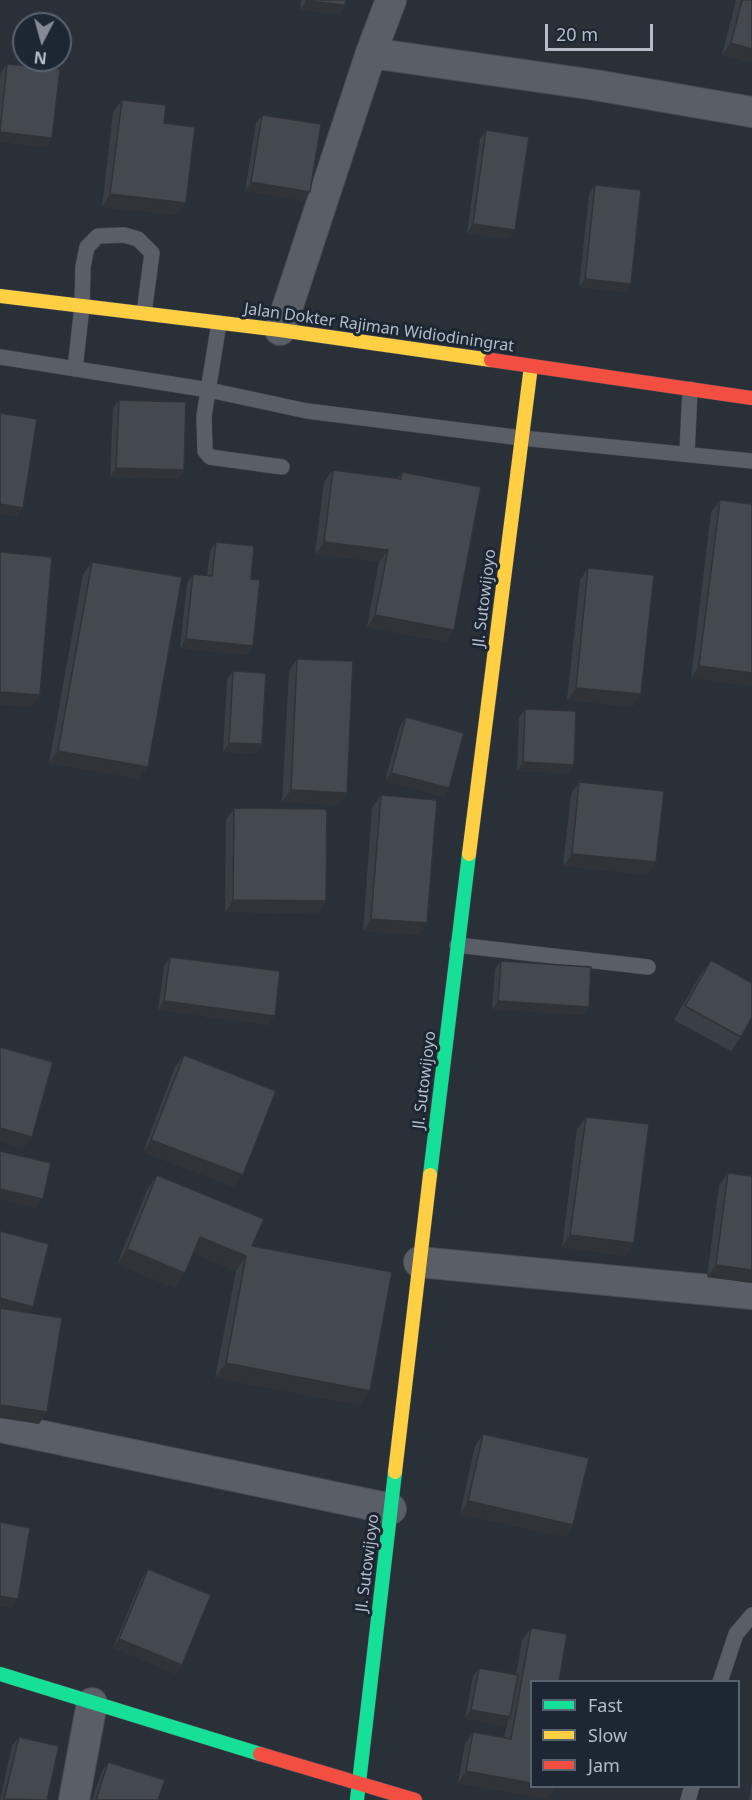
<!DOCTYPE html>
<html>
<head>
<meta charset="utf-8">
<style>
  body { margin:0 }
  #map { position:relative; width:752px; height:1800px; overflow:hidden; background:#2a3038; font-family:"Noto Sans",sans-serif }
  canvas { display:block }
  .legend { position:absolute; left:530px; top:1680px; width:210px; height:108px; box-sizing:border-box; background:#1d2633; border:2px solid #59626f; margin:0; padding:8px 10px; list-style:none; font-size:18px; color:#b4bcc9 }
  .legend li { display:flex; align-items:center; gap:12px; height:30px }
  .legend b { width:30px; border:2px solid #59626f }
  .north { position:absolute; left:12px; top:12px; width:60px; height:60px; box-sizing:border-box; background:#1d2633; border:2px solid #59626f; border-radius:50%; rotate:186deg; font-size:16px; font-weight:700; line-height:24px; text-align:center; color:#b4bcc9 }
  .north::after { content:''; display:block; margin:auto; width:21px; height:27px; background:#848b96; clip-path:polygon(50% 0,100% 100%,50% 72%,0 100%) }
  .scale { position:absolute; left:545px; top:24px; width:108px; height:27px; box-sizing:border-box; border:3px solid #b4bcc9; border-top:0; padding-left:8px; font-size:18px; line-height:21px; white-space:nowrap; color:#b4bcc9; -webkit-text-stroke:4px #1d2633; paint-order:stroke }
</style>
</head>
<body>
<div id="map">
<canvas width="752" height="1800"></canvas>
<ul class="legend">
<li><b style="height:8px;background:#16e098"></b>Fast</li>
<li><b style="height:8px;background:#ffcf43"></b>Slow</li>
<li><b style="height:8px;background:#f24e42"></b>Jam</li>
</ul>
<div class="north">N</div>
<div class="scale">20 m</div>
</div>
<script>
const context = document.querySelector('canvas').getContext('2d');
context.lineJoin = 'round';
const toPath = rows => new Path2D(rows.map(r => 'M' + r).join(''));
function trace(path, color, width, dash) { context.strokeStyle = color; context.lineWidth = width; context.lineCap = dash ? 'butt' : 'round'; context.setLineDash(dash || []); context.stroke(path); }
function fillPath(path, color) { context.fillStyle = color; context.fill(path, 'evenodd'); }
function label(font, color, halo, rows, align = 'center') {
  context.font = font + ' "Noto Sans",sans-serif'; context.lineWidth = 6; context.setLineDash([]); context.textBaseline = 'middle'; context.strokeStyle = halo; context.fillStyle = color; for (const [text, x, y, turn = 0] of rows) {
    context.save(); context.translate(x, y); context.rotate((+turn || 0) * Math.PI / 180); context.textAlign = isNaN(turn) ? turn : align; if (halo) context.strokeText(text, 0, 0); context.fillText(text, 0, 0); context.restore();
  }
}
const lane = toPath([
  [219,323,204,416,205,451,210,457,282,467],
  [0,357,209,390,307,411,522,438,752,461],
  [75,369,82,306,83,267,87,247,98,236,124,235,138,239,152,253,144,313],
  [687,453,690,389],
  [457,945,648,967],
  [720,1682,736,1634,752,1615],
  [688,1800,692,1786]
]);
const street = toPath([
  [371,53,595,85,752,112],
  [280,330,371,53,391,0],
  [419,1262,752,1294],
  [0,1427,391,1509],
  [74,1800,92,1703]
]);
const fast = toPath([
  [430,1175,469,854],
  [0,1674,260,1754],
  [357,1800,395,1472]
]);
const slow = toPath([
  [0,296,280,330,491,360],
  [469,854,531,366],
  [395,1472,430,1175]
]);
const jam = toPath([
  [491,360,752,398],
  [260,1754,415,1800]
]);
const wall = toPath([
  [301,0,346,0,345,5,339,14,300,10],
  [736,0,752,0,752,63,722,55],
  [7,64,46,147,0,142,0,79,1,72],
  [122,100,164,123,177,215,102,207,113,112],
  [262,115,310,192,304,201,245,191,256,123],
  [486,130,515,230,509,239,467,233,480,139],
  [595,185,631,284,625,292,579,287,589,194],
  [119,400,178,479,110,477,113,408],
  [333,470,398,478,402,472,454,630,446,642,367,627,379,562,315,554,324,482],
  [720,500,752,504,752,686,691,678,711,512],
  [216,542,247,655,180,648,187,583,193,574,207,576,210,551],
  [92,562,139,779,49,763,83,574],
  [588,568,633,707,567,700,580,580],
  [297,659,339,805,282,802,289,671],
  [233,671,262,744,256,753,223,752,227,680],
  [525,709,574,765,568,773,517,771,519,718],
  [406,717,449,788,443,797,385,781,400,726],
  [579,782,648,875,563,866,571,794],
  [381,795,419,935,363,931,372,808],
  [234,808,326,901,318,913,225,912,226,820],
  [170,957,269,1025,158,1010,164,966],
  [711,960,741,1037,731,1051,674,1020,700,975],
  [501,961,583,1015,492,1009,495,969],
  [184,1055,234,1187,143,1152,175,1067],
  [586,1117,634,1243,625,1256,562,1247,577,1129],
  [728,1173,752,1176,752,1283,707,1277,719,1185],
  [157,1175,252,1246,360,1405,215,1378,236,1271,193,1253,175,1288,117,1264,147,1190],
  [483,1434,573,1525,565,1537,460,1514,475,1446],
  [148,1569,182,1665,176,1674,113,1648,142,1578],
  [531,1628,531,1682,547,1799,458,1783,465,1744,473,1732,504,1737,508,1721,504,1726,465,1718,473,1676,479,1668,516,1675,522,1640],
  [19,1737,47,1800,0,1800,12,1746],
  [108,1762,158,1800,92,1800,102,1771],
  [752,1782,752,1800,749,1800]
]);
const shadedWall = toPath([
  [306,1,345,5,339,14,300,10],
  [731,43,752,49,752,63,722,55],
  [0,132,52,138,46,147,0,142],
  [251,182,310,192,304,201,245,191],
  [110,194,186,203,177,215,102,207],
  [473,224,515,230,509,239,467,233],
  [585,279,631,284,625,292,579,287],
  [116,468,184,470,178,479,110,477],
  [0,504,23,508,17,517,0,514],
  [324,542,388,550,379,562,315,554],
  [375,615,454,630,446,642,367,627],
  [186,639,253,646,247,655,180,648],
  [699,666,752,673,752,686,691,678],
  [576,688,641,694,633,707,567,700],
  [0,692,40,695,31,707,0,705],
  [229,743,262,744,256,753,223,752],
  [58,751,148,767,139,779,49,763],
  [523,762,574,765,568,773,517,771],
  [391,773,449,788,443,797,385,781],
  [291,790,347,793,339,805,282,802],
  [572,854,656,862,648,875,563,866],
  [233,900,326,901,318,913,225,912],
  [371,919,427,923,419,935,363,931],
  [164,1001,275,1016,269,1025,158,1010],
  [498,1001,589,1007,583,1015,492,1009],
  [0,1128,32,1137,23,1149,0,1142],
  [151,1140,243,1175,234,1187,143,1152],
  [0,1189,43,1199,36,1208,0,1199],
  [570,1235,634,1243,625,1256,562,1247],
  [200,1237,246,1256,236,1271,190,1252],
  [127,1249,185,1273,175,1288,117,1264],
  [716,1265,752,1270,752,1283,707,1277],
  [0,1298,33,1307,25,1319,0,1312],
  [226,1363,370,1391,360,1405,215,1378],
  [0,1405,47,1412,39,1424,0,1418],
  [468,1501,573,1525,565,1537,460,1514],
  [0,1596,18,1599,12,1608,0,1606],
  [119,1639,182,1665,176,1674,113,1648],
  [471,1710,510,1717,504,1726,465,1718],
  [466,1771,531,1783,531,1786,556,1787,547,1799,458,1783]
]);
const building = toPath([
  [306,0,346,0,345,5,306,1,306,0],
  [742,0,752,0,752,49,731,43,742,0],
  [7,64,60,69,52,138,0,132,7,64],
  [122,100,166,105,164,123,195,127,186,203,110,194,122,100],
  [262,115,321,124,310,192,251,182,262,115],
  [486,130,529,137,515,230,473,224,486,130],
  [595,185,641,190,631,284,585,279,595,185],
  [119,400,186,402,184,470,116,468,119,400],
  [0,413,37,419,23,508,0,504,0,413],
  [333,470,401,479,402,472,481,487,454,630,375,615,388,550,324,542,333,470],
  [720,500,752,504,752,673,699,666,720,500],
  [216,542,254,546,251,579,260,580,253,646,186,639,193,574,212,576,216,542],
  [0,552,52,557,40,695,0,692,0,552],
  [92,562,182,577,148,767,58,751,92,562],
  [588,568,654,575,641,694,576,688,588,568],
  [297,659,353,661,347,793,291,790,297,659],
  [233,671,266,673,262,744,229,743,233,671],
  [525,709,576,711,574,765,523,762,525,709],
  [406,717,464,733,449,788,391,773,406,717],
  [579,782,664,791,656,862,572,854,579,782],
  [381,795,437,800,427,923,371,919,381,795],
  [234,808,327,809,326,901,233,900,234,808],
  [170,957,280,971,275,1016,164,1001,170,957],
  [711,960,752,983,752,1017,741,1037,685,1006,711,960],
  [501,961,591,967,589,1007,498,1001,501,961],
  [0,1047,53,1062,32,1137,0,1128,0,1047],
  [184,1055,276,1091,243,1175,151,1140,184,1055],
  [586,1117,649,1124,634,1243,570,1235,586,1117],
  [0,1151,51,1163,43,1199,0,1189,0,1151],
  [728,1173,752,1176,752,1270,716,1265,728,1173],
  [157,1175,264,1219,252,1246,392,1272,370,1391,226,1363,246,1256,200,1237,185,1273,127,1249,157,1175],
  [0,1231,49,1244,33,1307,0,1298,0,1231],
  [0,1308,62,1318,47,1412,0,1405,0,1308],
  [483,1434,589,1458,573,1525,468,1501,483,1434],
  [0,1522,30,1528,18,1599,0,1596,0,1522],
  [148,1569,211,1595,182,1665,119,1639,148,1569],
  [531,1628,567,1634,559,1682,531,1682,531,1783,466,1771,473,1732,511,1739,531,1628],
  [479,1668,518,1675,510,1717,471,1710,479,1668],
  [19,1737,59,1746,47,1800,4,1799,19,1737],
  [108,1762,165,1780,158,1800,96,1800,108,1762]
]);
const streetNames = [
  ["Jalan Dokter Rajiman Widiodiningrat",379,328,8],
  ["Jl. Sutowijoyo",485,598,-83],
  ["Jl. Sutowijoyo",425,1080,-83],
  ["Jl. Sutowijoyo",368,1563,-83]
];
trace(lane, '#484c53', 16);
trace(street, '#484c53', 32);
trace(fast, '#484c53', 15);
trace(slow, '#484c53', 15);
trace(jam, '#484c53', 15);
trace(lane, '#5a5e66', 15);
trace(street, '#5a5e66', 30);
trace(fast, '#16e098', 14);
trace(slow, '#ffcf43', 14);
trace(jam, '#f24e42', 14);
fillPath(wall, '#3a3f45');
fillPath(shadedWall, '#303338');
fillPath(building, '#444950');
trace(building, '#303338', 1.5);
label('16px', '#b4bcc9', '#1d2633', streetNames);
</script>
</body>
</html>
